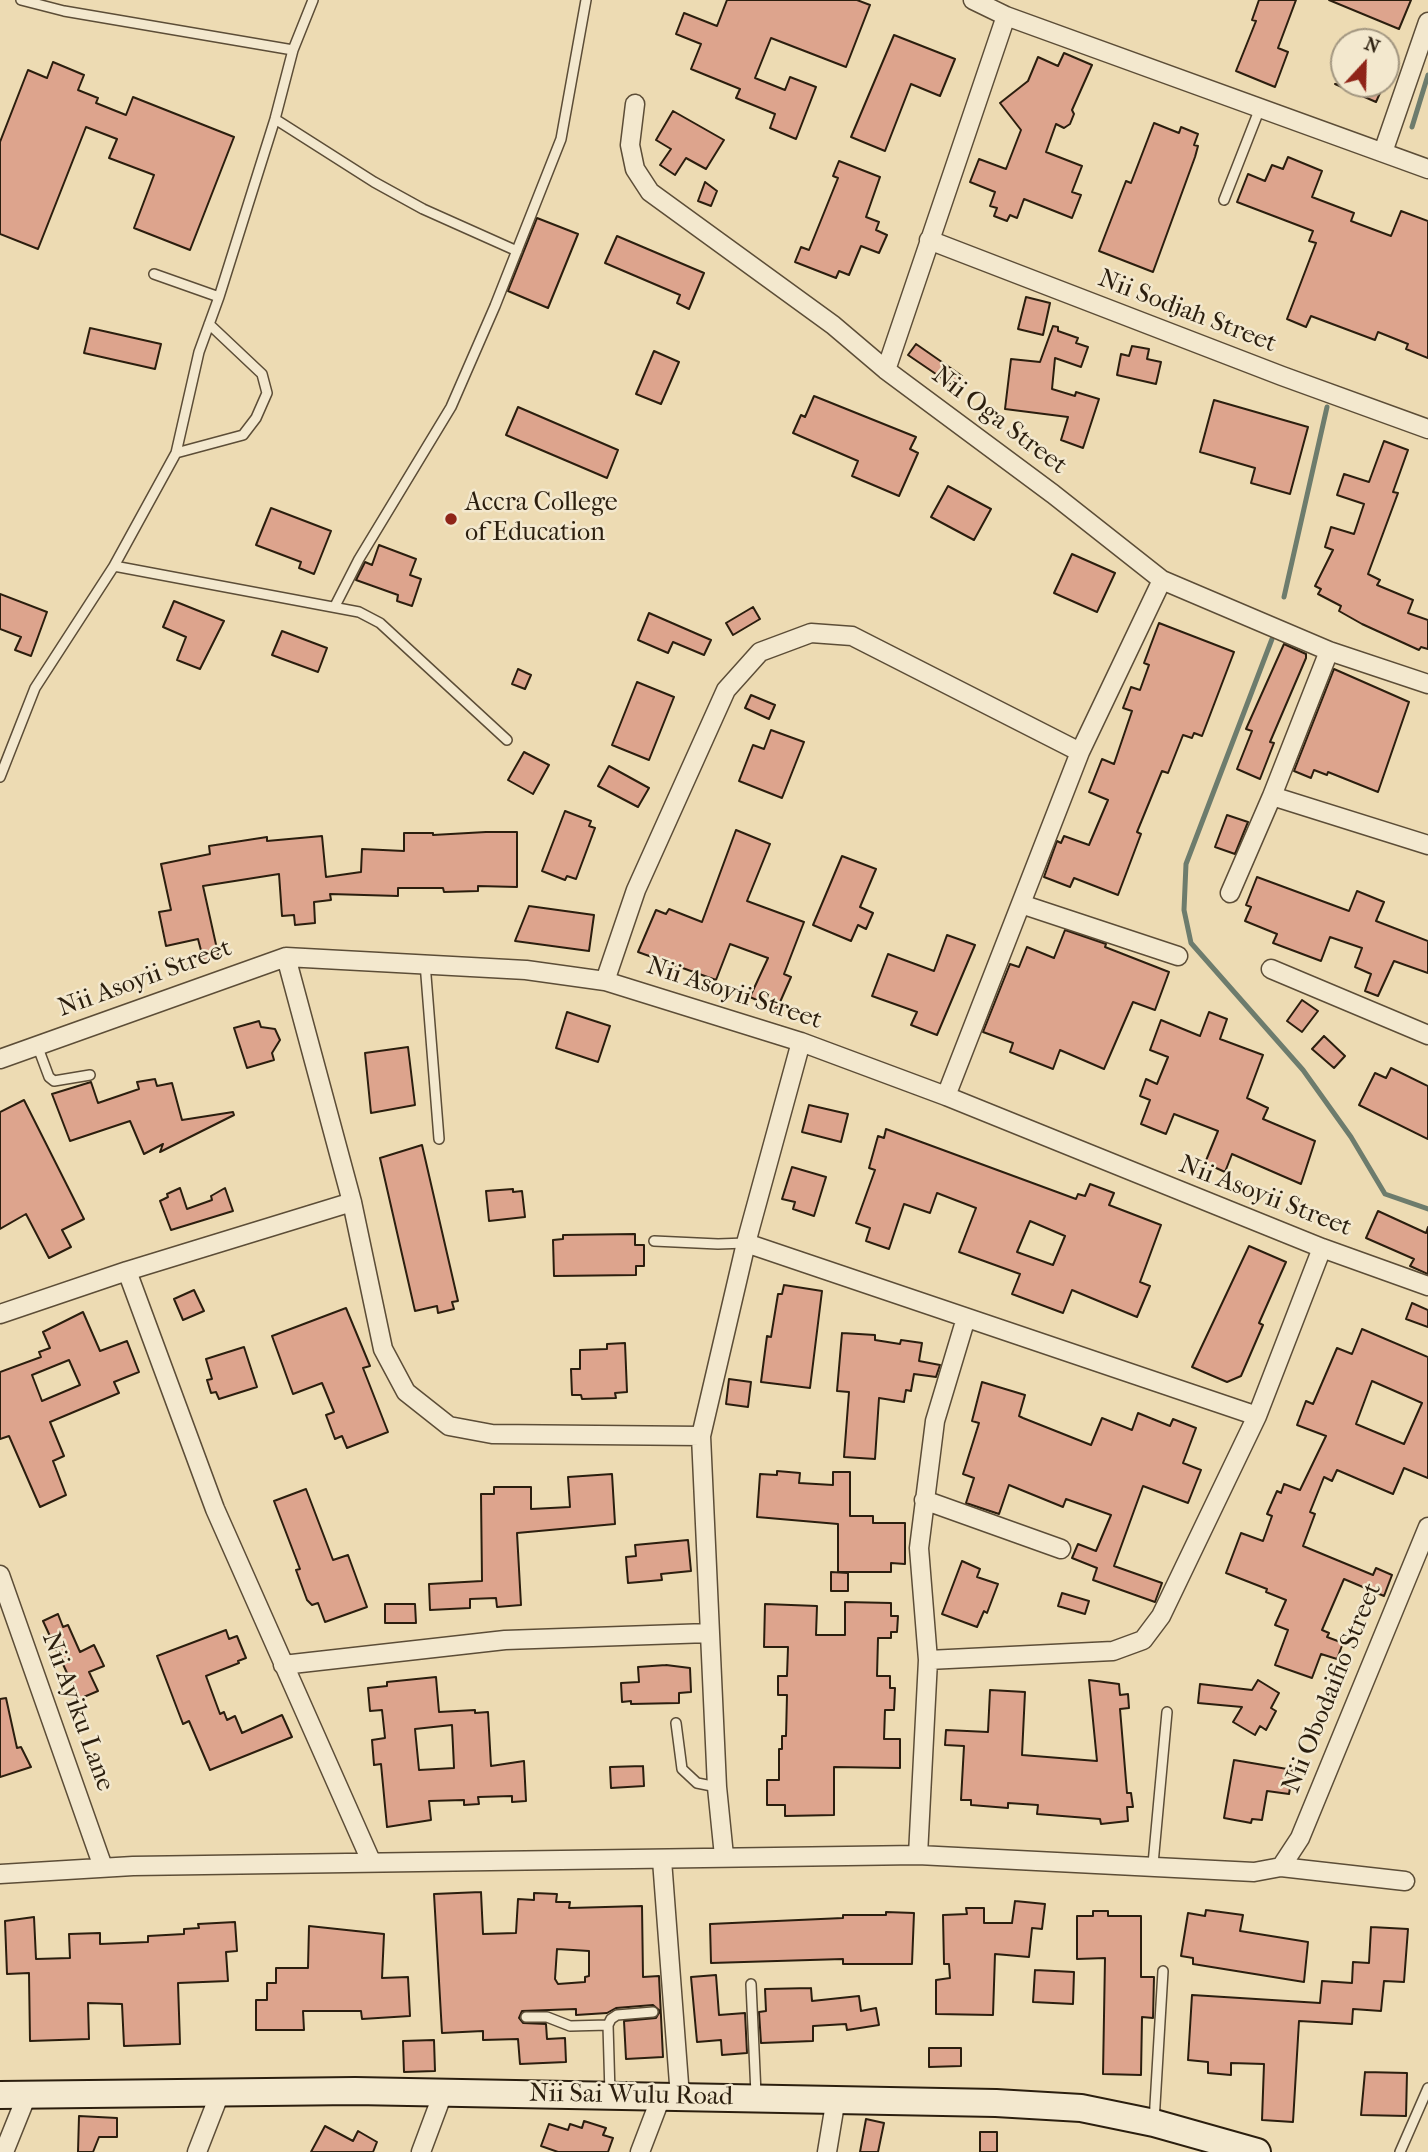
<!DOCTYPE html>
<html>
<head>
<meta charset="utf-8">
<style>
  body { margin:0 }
  #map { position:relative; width:1428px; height:2152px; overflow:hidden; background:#eddbb3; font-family:"IM FELL French Canon",serif }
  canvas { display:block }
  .north { position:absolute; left:1330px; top:28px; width:70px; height:70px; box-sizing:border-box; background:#f3e8ce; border:2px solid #a39781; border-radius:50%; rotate:22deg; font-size:19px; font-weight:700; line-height:28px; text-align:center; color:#2b1e0e }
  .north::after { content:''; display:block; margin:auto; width:24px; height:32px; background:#8f2418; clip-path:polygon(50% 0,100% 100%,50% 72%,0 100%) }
</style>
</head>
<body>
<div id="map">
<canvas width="1428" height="2152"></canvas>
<div class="north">N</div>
</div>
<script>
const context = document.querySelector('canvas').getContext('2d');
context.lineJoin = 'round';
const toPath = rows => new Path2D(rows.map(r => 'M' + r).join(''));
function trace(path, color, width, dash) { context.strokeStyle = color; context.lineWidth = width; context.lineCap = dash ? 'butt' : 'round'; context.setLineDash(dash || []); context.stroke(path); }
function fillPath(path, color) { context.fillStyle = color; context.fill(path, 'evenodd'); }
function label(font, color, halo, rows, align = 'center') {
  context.font = font + ' "IM FELL French Canon",serif'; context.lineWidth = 5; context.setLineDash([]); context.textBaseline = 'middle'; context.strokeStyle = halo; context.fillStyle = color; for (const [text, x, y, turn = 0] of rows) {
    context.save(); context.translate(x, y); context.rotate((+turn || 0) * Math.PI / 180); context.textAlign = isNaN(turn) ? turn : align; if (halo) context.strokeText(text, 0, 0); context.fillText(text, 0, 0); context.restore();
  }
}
const stream = toPath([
  [1412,127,1428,75],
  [1284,597,1327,407],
  [1272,639,1186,864,1184,910,1191,943,1303,1070,1351,1137,1385,1194,1428,1209]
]);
const building = toPath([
  [727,0,857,0,870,5,846,67,771,38,755,78,785,90,790,77,816,87,796,139,770,128,775,114,736,98,740,89,691,69,701,44,676,34,684,13,717,26,727,0],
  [1259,0,1296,0,1278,48,1288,52,1275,87,1236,71,1256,21,1252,20,1259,0],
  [1329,0,1411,0,1399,29,1329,0],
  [894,35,955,59,940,96,911,84,885,151,851,137,894,35],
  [1064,53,1092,65,1072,110,1074,114,1070,124,1064,128,1056,124,1046,152,1082,166,1072,192,1081,195,1072,218,1024,199,1017,218,1010,215,1007,221,994,216,997,208,990,206,995,192,970,182,979,159,1006,169,1021,130,1000,103,1028,81,1038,57,1058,66,1064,53],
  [53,62,84,75,78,90,98,98,96,103,126,115,133,97,234,137,190,250,134,228,154,175,109,158,117,139,86,127,38,249,0,234,0,142,28,70,47,78,53,62],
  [1335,84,1384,84,1376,102,1335,84],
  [673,111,724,140,706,169,686,158,675,175,660,165,671,149,656,140,673,111],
  [1154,123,1179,133,1181,127,1198,134,1194,145,1198,146,1195,157,1153,272,1099,251,1126,181,1131,183,1154,123],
  [1288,157,1322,171,1312,197,1354,213,1351,221,1391,236,1401,211,1428,221,1428,358,1406,349,1408,344,1378,332,1375,340,1311,316,1306,327,1287,319,1316,243,1309,241,1313,231,1237,202,1248,174,1265,181,1272,165,1283,169,1288,157],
  [839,161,880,177,866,217,879,222,876,230,887,235,879,253,861,246,849,275,839,271,836,278,795,262,801,247,809,250,838,178,833,176,839,161],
  [705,182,717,191,711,206,698,201,705,182],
  [537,218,578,234,548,308,508,291,537,218],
  [617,236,704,273,689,309,677,303,680,295,605,263,617,236],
  [1026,297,1050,303,1043,335,1018,329,1026,297],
  [1053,326,1058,327,1058,331,1078,338,1076,343,1088,347,1081,367,1055,358,1052,389,1075,396,1076,392,1099,399,1083,448,1061,440,1068,417,1005,409,1011,359,1040,362,1053,326],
  [90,328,161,344,155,369,84,353,90,328],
  [916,344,962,376,955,387,908,355,916,344],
  [1132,346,1149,349,1147,359,1161,362,1156,384,1117,375,1121,354,1129,356,1132,346],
  [654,351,679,362,661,404,636,394,654,351],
  [814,396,916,437,910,449,918,453,899,496,852,476,858,461,793,433,801,415,805,417,814,396],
  [1214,400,1308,427,1290,494,1251,483,1255,468,1200,452,1214,400],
  [518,407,618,450,607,478,506,435,518,407],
  [1384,441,1408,450,1393,492,1398,493,1368,574,1380,580,1377,585,1413,600,1408,613,1428,620,1428,649,1421,647,1419,650,1362,624,1339,611,1341,606,1318,594,1321,589,1315,586,1333,550,1325,547,1331,527,1354,534,1364,504,1337,495,1344,474,1369,482,1384,441],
  [948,486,991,509,974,540,931,517,948,486],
  [271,508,331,531,314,574,299,568,301,562,256,545,271,508],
  [379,545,416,559,410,575,421,579,412,606,397,601,398,595,356,580,365,562,372,565,379,545],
  [1072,554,1115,573,1097,612,1054,593,1072,554],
  [0,594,47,612,31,656,15,650,21,637,0,629,0,594],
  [174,601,224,621,200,669,177,660,186,637,163,627,174,601],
  [753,607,760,619,733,635,726,623,753,607],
  [649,613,711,640,704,655,673,642,668,653,638,640,649,613],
  [1159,623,1234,652,1202,736,1194,733,1192,738,1183,735,1168,773,1162,771,1137,832,1141,834,1118,895,1074,878,1070,887,1044,877,1057,841,1061,843,1064,836,1089,845,1108,800,1089,792,1102,759,1114,764,1132,711,1123,708,1131,687,1140,690,1149,665,1144,663,1159,623],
  [282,631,327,648,318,672,272,655,282,631],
  [1284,644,1306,654,1306,658,1270,742,1274,743,1260,779,1237,769,1252,731,1246,729,1284,644],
  [518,669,531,675,525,689,512,684,518,669],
  [1334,669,1409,702,1378,792,1328,772,1327,775,1314,770,1311,778,1294,771,1334,669],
  [637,682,674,697,649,760,612,745,637,682],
  [751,695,775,705,769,719,745,708,751,695],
  [771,730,804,742,782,798,739,781,753,745,764,749,771,730],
  [524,752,549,765,533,794,508,780,524,752],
  [609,766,649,788,638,807,598,786,609,766],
  [565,811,591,821,589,826,595,828,576,879,567,876,565,880,542,871,565,811],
  [1227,815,1248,822,1235,854,1215,847,1227,815],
  [736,830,770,844,747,901,804,922,784,974,791,977,777,1009,750,997,768,958,730,944,716,980,638,952,656,910,666,914,669,909,702,922,736,830],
  [486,832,517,832,517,887,478,886,478,891,444,892,443,888,398,888,398,896,330,894,331,900,314,902,315,923,295,925,294,915,282,916,279,874,203,886,219,958,204,962,198,939,166,946,159,912,171,910,161,864,210,854,209,846,267,837,267,841,322,836,326,877,361,872,362,849,404,851,404,833,433,833,433,835,486,832],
  [842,856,876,869,860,907,873,913,866,929,858,925,851,941,813,925,842,856],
  [1257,877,1349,911,1357,891,1384,902,1376,921,1428,941,1428,973,1394,961,1378,996,1365,991,1371,974,1355,967,1362,948,1330,937,1321,961,1273,943,1277,934,1245,921,1251,907,1246,905,1257,877],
  [529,906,594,915,589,951,515,941,529,906],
  [1065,930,1106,944,1105,947,1169,972,1155,1010,1133,1002,1104,1069,1060,1050,1053,1069,1010,1052,1013,1043,983,1032,1010,964,1019,967,1027,947,1054,958,1065,930],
  [947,935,975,945,937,1035,911,1025,917,1012,872,996,888,954,934,971,947,935],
  [1302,1000,1318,1011,1302,1032,1287,1021,1302,1000],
  [567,1012,610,1026,598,1062,556,1048,567,1012],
  [1209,1012,1227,1019,1220,1039,1263,1055,1247,1098,1268,1108,1263,1119,1315,1141,1301,1184,1232,1154,1225,1172,1205,1163,1218,1131,1174,1114,1166,1134,1141,1124,1150,1100,1140,1096,1146,1079,1157,1084,1168,1057,1150,1050,1161,1020,1200,1036,1209,1012],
  [259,1021,261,1027,275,1029,280,1040,272,1053,274,1060,247,1068,234,1028,259,1021],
  [1324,1036,1345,1056,1334,1068,1312,1049,1324,1036],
  [408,1047,415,1105,371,1113,365,1053,408,1047],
  [1391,1068,1428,1086,1428,1139,1359,1105,1375,1073,1386,1078,1391,1068],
  [155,1079,157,1086,172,1083,182,1120,233,1112,234,1115,160,1152,163,1144,144,1154,130,1121,70,1141,52,1094,91,1082,98,1103,139,1089,137,1082,155,1079],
  [24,1100,84,1219,62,1230,71,1247,49,1258,26,1214,0,1229,0,1112,24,1100],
  [809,1105,848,1114,841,1142,802,1132,809,1105],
  [886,1129,1076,1199,1078,1194,1085,1196,1090,1184,1114,1193,1109,1205,1161,1225,1140,1282,1150,1286,1137,1317,1072,1290,1063,1313,1012,1294,1020,1274,959,1252,976,1208,937,1193,930,1213,904,1204,889,1249,866,1241,870,1228,856,1223,875,1170,869,1168,878,1136,884,1138,886,1129],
  [1030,1221,1065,1236,1053,1265,1017,1252,1030,1221],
  [422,1145,458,1301,452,1302,454,1309,438,1313,437,1306,415,1311,380,1158,422,1145],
  [792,1167,826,1177,814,1216,793,1209,795,1202,782,1199,792,1167],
  [180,1188,187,1209,212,1200,211,1196,225,1188,233,1211,171,1230,160,1201,168,1197,167,1194,180,1188],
  [513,1189,513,1192,522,1191,525,1217,489,1221,486,1191,513,1189],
  [1378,1211,1426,1233,1428,1227,1428,1274,1410,1266,1414,1259,1366,1238,1378,1211],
  [635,1234,635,1245,644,1245,644,1266,636,1266,636,1275,554,1276,553,1240,563,1239,563,1235,635,1234],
  [1249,1246,1286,1262,1259,1323,1263,1325,1241,1376,1227,1382,1192,1367,1249,1246],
  [784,1285,822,1291,810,1388,761,1382,767,1336,771,1337,778,1294,782,1294,784,1285],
  [194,1290,204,1311,183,1320,174,1299,194,1290],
  [1412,1303,1428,1310,1428,1327,1406,1319,1412,1303],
  [346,1308,370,1366,363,1368,388,1432,347,1448,342,1436,335,1439,326,1415,334,1412,322,1383,293,1394,272,1336,346,1308],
  [83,1312,100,1351,127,1341,139,1372,114,1382,119,1393,50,1422,64,1456,53,1461,66,1495,40,1507,9,1436,0,1439,0,1372,41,1357,39,1352,50,1348,43,1332,83,1312],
  [69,1360,80,1385,42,1401,32,1375,69,1360],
  [1362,1329,1428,1357,1428,1478,1404,1468,1393,1494,1337,1470,1332,1481,1324,1477,1310,1512,1315,1514,1303,1546,1373,1575,1376,1568,1392,1575,1384,1596,1344,1579,1322,1630,1329,1633,1327,1637,1343,1643,1337,1659,1321,1654,1312,1678,1275,1665,1288,1630,1275,1625,1286,1600,1266,1592,1267,1589,1226,1573,1241,1533,1263,1541,1272,1516,1267,1514,1277,1491,1281,1493,1284,1484,1300,1490,1326,1436,1297,1425,1306,1401,1313,1404,1337,1348,1352,1354,1362,1329],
  [1372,1381,1422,1403,1404,1444,1356,1424,1372,1381],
  [842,1333,875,1335,875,1340,900,1344,901,1340,922,1343,919,1361,940,1365,936,1377,914,1374,911,1391,906,1390,904,1402,879,1398,875,1459,844,1457,849,1392,837,1391,842,1333],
  [625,1343,627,1392,615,1393,616,1398,582,1399,581,1395,572,1395,571,1369,580,1369,580,1350,607,1349,607,1344,625,1343],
  [244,1347,257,1387,219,1399,216,1392,211,1393,207,1380,212,1379,206,1359,244,1347],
  [729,1379,751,1382,748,1407,726,1404,729,1379],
  [982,1382,1025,1395,1019,1416,1023,1418,1091,1445,1102,1418,1132,1430,1138,1413,1170,1426,1173,1419,1196,1428,1183,1463,1201,1470,1188,1503,1143,1486,1114,1566,1162,1583,1155,1602,1093,1580,1097,1568,1072,1558,1078,1544,1096,1551,1111,1515,1066,1499,1063,1507,1009,1485,999,1514,966,1503,974,1478,963,1474,979,1423,972,1421,982,1382],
  [777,1471,800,1473,799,1483,833,1485,833,1472,850,1472,850,1516,873,1516,873,1523,905,1523,905,1564,891,1563,891,1572,838,1572,838,1524,757,1517,760,1474,777,1475,777,1471],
  [612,1474,615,1524,517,1533,521,1605,497,1607,496,1598,470,1599,470,1608,430,1610,429,1584,482,1581,481,1494,494,1494,494,1487,531,1487,531,1509,570,1507,568,1477,612,1474],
  [306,1489,333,1560,348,1555,367,1607,325,1622,318,1603,312,1605,307,1600,296,1570,300,1569,274,1501,306,1489],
  [688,1540,691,1571,661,1574,662,1580,628,1583,626,1557,636,1556,635,1545,688,1540],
  [962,1561,980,1569,977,1577,998,1584,987,1613,984,1611,977,1627,942,1614,962,1561],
  [831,1572,848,1573,848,1591,831,1591,831,1572],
  [1062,1593,1089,1601,1085,1614,1058,1606,1062,1593],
  [845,1602,891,1603,891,1616,898,1616,897,1632,891,1632,891,1638,878,1638,877,1676,890,1676,890,1688,895,1688,894,1710,885,1710,884,1739,900,1739,900,1768,834,1767,834,1815,785,1816,785,1805,767,1805,767,1780,779,1780,779,1749,782,1749,782,1736,786,1736,787,1695,778,1695,778,1676,787,1676,788,1647,764,1647,765,1604,817,1606,816,1635,845,1635,845,1602],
  [385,1604,415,1604,416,1623,385,1623,385,1604],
  [58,1614,63,1627,68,1625,80,1652,94,1645,104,1666,89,1672,98,1691,79,1699,43,1621,58,1614],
  [226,1630,229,1639,237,1636,246,1658,238,1661,239,1663,206,1676,220,1714,224,1712,227,1720,235,1716,242,1733,282,1715,292,1737,210,1770,189,1721,183,1724,157,1656,226,1630],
  [666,1665,690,1668,691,1692,679,1693,679,1703,631,1704,631,1701,622,1702,621,1683,639,1682,638,1667,666,1665],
  [436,1677,439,1712,475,1710,475,1713,488,1712,491,1766,524,1761,526,1801,512,1802,512,1796,478,1797,479,1804,464,1805,464,1800,429,1801,431,1820,387,1827,381,1764,374,1765,372,1740,385,1738,382,1710,370,1711,368,1688,387,1686,387,1682,436,1677],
  [452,1725,454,1768,419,1770,415,1729,452,1725],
  [1089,1680,1119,1684,1120,1695,1128,1694,1129,1708,1120,1709,1127,1793,1131,1793,1133,1807,1127,1807,1128,1821,1101,1824,1100,1819,1037,1814,1038,1805,1008,1803,1008,1808,971,1805,971,1800,961,1800,964,1746,945,1745,946,1730,988,1732,990,1690,1025,1692,1022,1755,1097,1761,1089,1680],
  [1258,1680,1279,1693,1271,1708,1276,1711,1266,1730,1260,1726,1255,1735,1233,1722,1242,1707,1198,1703,1200,1684,1252,1690,1258,1680],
  [6,1698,17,1748,21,1747,31,1767,0,1777,0,1699,6,1698],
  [1234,1760,1293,1770,1289,1794,1267,1791,1262,1820,1252,1819,1251,1823,1224,1818,1234,1760],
  [643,1766,644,1786,611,1788,610,1767,643,1766],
  [481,1892,483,1934,516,1933,518,1899,534,1900,534,1893,557,1894,556,1902,570,1902,569,1908,642,1906,643,1977,659,1976,663,2057,626,2059,624,2021,656,2018,660,2011,653,2005,616,2008,607,2013,576,2015,576,2009,522,2011,519,2018,523,2023,546,2024,547,2039,565,2038,566,2062,520,2064,518,2039,483,2040,483,2031,442,2033,434,1894,481,1892],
  [557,1949,589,1951,589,1976,585,1977,585,1982,558,1984,555,1979,557,1949],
  [1015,1901,1045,1904,1042,1929,1032,1928,1029,1957,995,1954,993,2015,936,2014,936,1980,950,1978,949,1964,944,1964,943,1915,967,1914,966,1908,984,1908,984,1923,1012,1923,1015,1901],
  [1206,1910,1243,1915,1240,1931,1308,1942,1304,1982,1193,1964,1193,1958,1181,1956,1188,1913,1205,1916,1206,1910],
  [1093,1911,1108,1911,1108,1916,1141,1916,1141,1977,1154,1977,1153,2018,1142,2017,1141,2075,1103,2074,1105,1958,1077,1959,1077,1916,1093,1916,1093,1911],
  [886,1912,914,1913,912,1964,843,1964,843,1959,711,1963,710,1924,843,1918,843,1915,886,1915,886,1912],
  [34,1917,36,1959,70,1958,69,1934,100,1933,100,1944,148,1942,148,1936,184,1934,184,1929,199,1928,198,1924,235,1922,237,1951,226,1952,228,1981,178,1983,180,2044,124,2046,122,2004,88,2003,89,2039,30,2041,29,1973,7,1974,5,1921,34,1917],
  [309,1926,384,1934,382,1978,408,1977,410,2016,362,2019,361,2011,303,2011,304,2030,256,2030,256,2000,267,2000,267,1983,276,1983,276,1968,308,1968,309,1926],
  [1371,1927,1408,1929,1404,1982,1384,1981,1381,2011,1353,2009,1352,2024,1299,2021,1293,2122,1262,2120,1264,2064,1231,2063,1231,2075,1208,2073,1208,2062,1188,2060,1192,1995,1320,2003,1322,1981,1352,1983,1353,1962,1369,1963,1371,1927],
  [1035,1970,1074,1972,1073,2004,1033,2002,1035,1970],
  [716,1975,719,2015,745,2013,747,2053,722,2055,721,2040,697,2042,691,1977,716,1975],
  [811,1988,812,2001,859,1996,861,2011,876,2008,879,2025,847,2030,846,2024,813,2026,813,2041,761,2043,759,2012,766,2011,765,1989,811,1988],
  [434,2040,435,2071,404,2072,403,2041,434,2040],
  [929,2048,961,2048,961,2066,929,2067,929,2048],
  [1365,2072,1407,2073,1406,2116,1361,2115,1365,2072],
  [79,2116,117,2118,117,2137,99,2137,93,2152,78,2152,79,2116],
  [866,2119,884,2123,878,2152,860,2152,866,2119],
  [584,2121,606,2128,603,2135,613,2138,608,2152,558,2152,541,2146,549,2124,568,2130,570,2124,582,2128,584,2121],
  [325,2126,353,2141,358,2131,377,2142,373,2152,311,2152,325,2126],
  [980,2132,997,2132,997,2152,980,2152,980,2132]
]);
const lane = toPath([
  [21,0,64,11,293,50],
  [313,0,293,50,275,119,219,297,199,352,176,453,114,566,359,612,380,623,507,740],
  [275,119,374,182,423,209,517,251],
  [1224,200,1260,108],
  [154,274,219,297],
  [176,453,243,435,256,418,267,393,262,374,209,324],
  [335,606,359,559,451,407,495,306,561,139,586,0],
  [0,777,35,688,114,566],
  [425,963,439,1139],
  [37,1045,49,1077,54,1081,90,1075],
  [654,1241,718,1244,746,1243],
  [676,1723,682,1769,697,1783,717,1787],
  [1153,1864,1167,1712],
  [751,1984,756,2094],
  [526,2017,547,2017,570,2026,608,2025],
  [610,2094,608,2025,611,2019,617,2015,653,2012],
  [1154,2122,1163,1971],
  [1400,2152,1428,2088]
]);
const street = toPath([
  [973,0,1006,16,1428,169],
  [635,104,630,145,635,169,650,192,833,325,886,370,1053,494,1162,580,1329,651,1428,684],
  [1383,152,1428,22],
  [929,240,1282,376,1428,429],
  [886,370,1006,16],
  [1329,651,1272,796,1428,845],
  [1230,893,1272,796],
  [1021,904,1178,956],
  [286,957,352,1202,383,1349,406,1392,449,1426,492,1434,701,1436],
  [1271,969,1428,1035],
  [605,981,636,890,726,690,760,652,811,633,852,636,1080,752],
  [0,1059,286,957,526,970,605,981,801,1042,946,1096,1322,1248,1428,1286],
  [946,1096,1080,752,1162,580],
  [746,1243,1257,1416],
  [127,1271,215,1509,371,1861],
  [0,1314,127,1271,352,1202],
  [924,1500,1061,1549],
  [0,1575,103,1867],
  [928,1660,1113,1651,1143,1640,1161,1616,1257,1416,1322,1248],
  [283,1665,505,1640,709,1633],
  [918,1855,928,1660,919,1548,935,1421,966,1318],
  [724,1856,717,1787,701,1436,746,1243,801,1042],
  [662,1860,680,2097],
  [1281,1867,1300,1838,1428,1527],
  [0,1874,133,1866,918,1855,1254,1872,1281,1867,1405,1881],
  [4,2152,27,2095],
  [197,2152,220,2093],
  [421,2152,443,2093],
  [640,2152,661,2097],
  [827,2152,836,2098]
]);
const secondary = toPath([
  [0,2095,355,2091,996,2103,1081,2108,1154,2123,1257,2152]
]);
const markers = [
  [451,519,7,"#8f2418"]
];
const streetNames = [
  ["Nii Sodjah Street",1187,312,21],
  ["Nii Oga Street",999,421,37],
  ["Nii Asoyii Street",145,979,-20],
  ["Nii Asoyii Street",734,994,18],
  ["Nii Asoyii Street",1265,1197,21],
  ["Nii Obodaifio Street",1333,1688,-68],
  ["Nii Ayiku Lane",77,1712,70],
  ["Nii Sai Wulu Road",631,2096,1]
];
const poiNames = [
  ["Accra College",465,504],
  ["of Education",465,534]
];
trace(stream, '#6d7c6d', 5);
fillPath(building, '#dda48d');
trace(building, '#2b1e0e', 2);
trace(lane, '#5c4d37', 12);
trace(street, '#5c4d37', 21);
trace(secondary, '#2b1e0e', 30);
trace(lane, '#f3e8ce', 9);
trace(street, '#f3e8ce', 18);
trace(secondary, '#f3e8ce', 26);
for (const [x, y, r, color] of markers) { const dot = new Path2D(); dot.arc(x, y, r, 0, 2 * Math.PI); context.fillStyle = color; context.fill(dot); trace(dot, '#f3e8ce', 2.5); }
label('26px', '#2b1e0e', '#f3e8ce', streetNames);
label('26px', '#2b1e0e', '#f3e8ce', poiNames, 'left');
</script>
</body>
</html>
